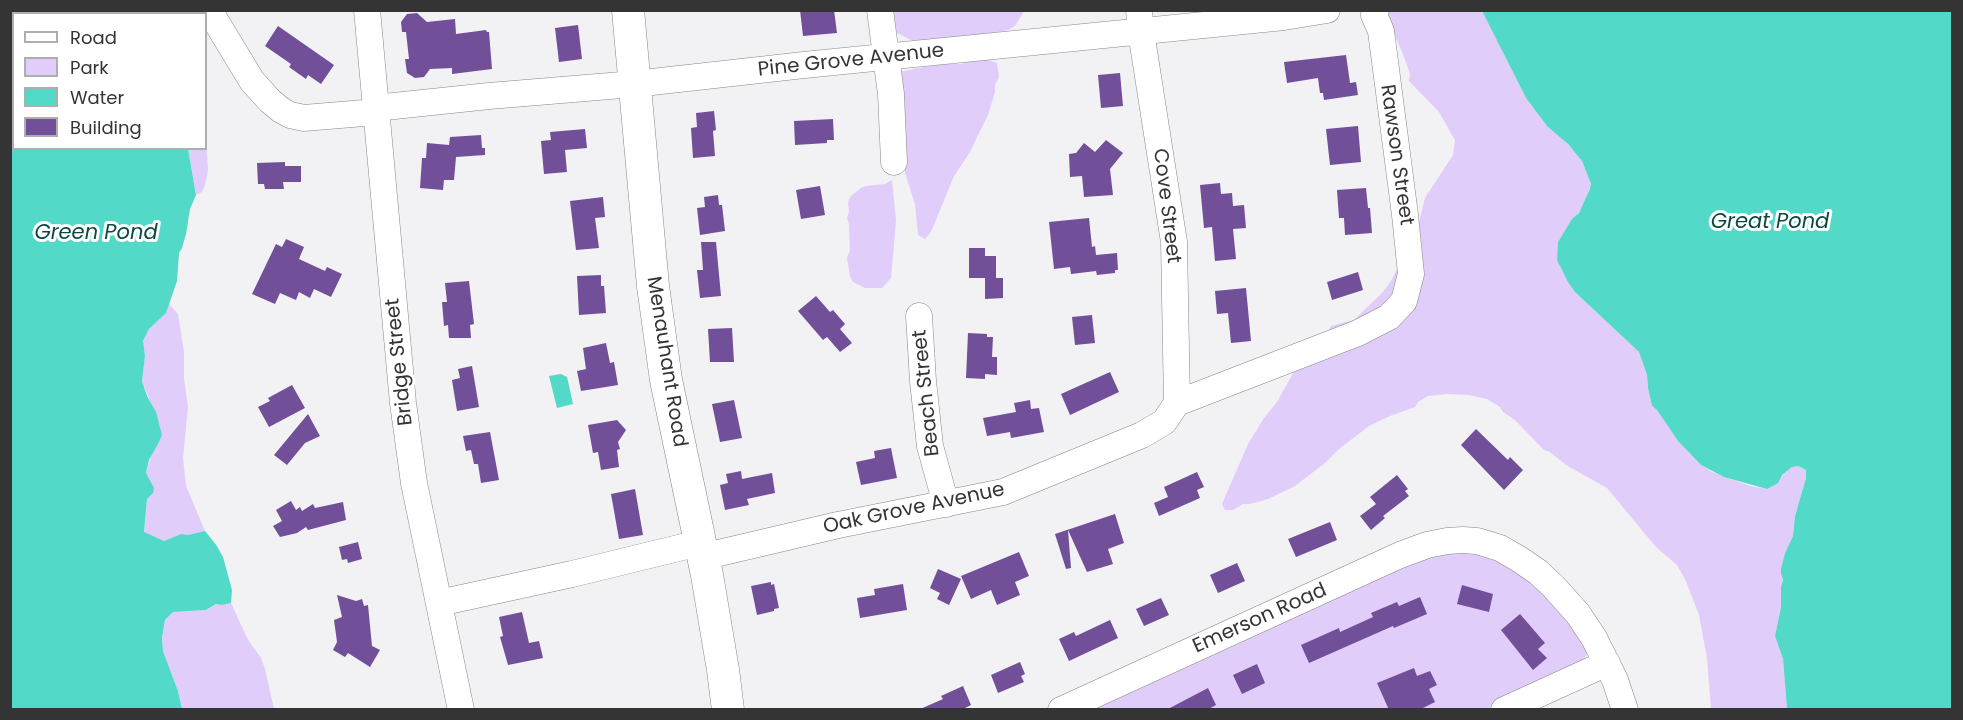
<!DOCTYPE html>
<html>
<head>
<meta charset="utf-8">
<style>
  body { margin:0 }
  #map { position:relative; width:1963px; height:720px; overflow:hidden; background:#f2f1f4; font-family:Poppins,sans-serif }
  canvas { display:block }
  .frame { position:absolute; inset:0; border:12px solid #343435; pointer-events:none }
  .legend { position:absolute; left:12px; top:12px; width:195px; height:138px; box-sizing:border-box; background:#fff; border:2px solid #aeaeae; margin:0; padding:8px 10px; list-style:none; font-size:18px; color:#343435 }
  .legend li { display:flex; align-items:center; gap:12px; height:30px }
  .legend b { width:30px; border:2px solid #aeaeae }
</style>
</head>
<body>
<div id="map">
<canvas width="1963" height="720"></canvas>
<div class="frame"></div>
<ul class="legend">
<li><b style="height:8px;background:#fff"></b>Road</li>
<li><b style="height:16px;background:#e0cdfa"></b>Park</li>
<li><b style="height:16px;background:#53d9c8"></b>Water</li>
<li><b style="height:16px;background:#724f99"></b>Building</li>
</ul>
</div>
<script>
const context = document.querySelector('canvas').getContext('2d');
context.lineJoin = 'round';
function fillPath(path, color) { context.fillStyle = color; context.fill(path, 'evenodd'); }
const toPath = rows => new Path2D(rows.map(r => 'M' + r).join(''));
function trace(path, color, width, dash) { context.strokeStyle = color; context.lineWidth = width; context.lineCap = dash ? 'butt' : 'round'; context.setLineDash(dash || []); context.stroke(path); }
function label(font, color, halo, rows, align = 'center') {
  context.font = font + ' Poppins,sans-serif'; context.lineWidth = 6; context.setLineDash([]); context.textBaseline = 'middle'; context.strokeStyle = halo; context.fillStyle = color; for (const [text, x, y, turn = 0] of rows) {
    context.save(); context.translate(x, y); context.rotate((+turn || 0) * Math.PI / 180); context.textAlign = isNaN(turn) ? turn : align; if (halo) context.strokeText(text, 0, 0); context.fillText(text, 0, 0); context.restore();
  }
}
const green = toPath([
  [891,11,1024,11,1015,26,1008,30,978,36,918,41,911,40,897,33],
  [1385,11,1482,11,1526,98,1547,126,1554,130,1574,151,1582,161,1591,184,1583,207,1572,220,1558,242,1560,266,1575,292,1639,352,1647,375,1648,388,1652,406,1657,410,1678,441,1701,465,1712,472,1750,486,1767,489,1792,467,1798,466,1806,470,1806,478,1795,516,1793,536,1785,553,1781,568,1781,574,1783,580,1781,587,1781,607,1775,636,1783,659,1787,709,1711,709,1707,658,1699,615,1686,581,1677,565,1656,547,1607,488,1566,465,1550,452,1544,450,1515,420,1503,412,1500,407,1487,399,1469,395,1447,394,1428,396,1418,402,1415,407,1390,416,1369,426,1339,449,1325,463,1295,486,1268,499,1250,504,1243,504,1233,510,1225,510,1222,504,1248,444,1264,418,1277,402,1296,368,1323,339,1331,326,1354,320,1382,293,1391,281,1418,226,1425,198,1453,155,1455,140,1439,112,1409,81,1410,74,1404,57],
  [972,60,988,60,997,63,999,77,995,85,995,92,988,115,978,135,970,152,954,176,931,232,925,239,918,235,915,204,905,173,899,72,941,64,962,64],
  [206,139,208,170,205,185,202,192,196,195,188,149,206,148],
  [892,180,896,221,891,278,882,288,865,288,853,282,850,276,847,258,850,250,849,224,847,218,849,211,848,202,851,196,861,188,866,186,885,184],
  [169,304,178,314,184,352,184,379,188,407,183,458,186,486,205,531,188,535,181,534,164,541,144,533,147,499,153,493,146,473,160,426,142,381,145,356,143,341,149,329,166,313],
  [1486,551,1548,590,1588,647,1587,654,1583,662,1562,676,1486,709,1078,710,1424,554],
  [231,603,248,640,261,658,265,669,274,709,182,709,178,691,163,651,162,638,165,620,173,612,206,610,217,604,222,605]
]);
const water = toPath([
  [112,10,113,13,14,14,14,148,188,149,196,195,190,209,186,234,182,248,179,253,177,281,166,313,149,329,143,341,145,356,142,381,147,396,156,412,162,435,159,442,149,460,146,473,154,488,153,493,147,499,144,532,164,541,181,534,188,535,205,531,217,546,223,557,232,590,231,603,222,605,216,604,206,610,173,612,165,620,162,638,163,651,178,691,182,709,11,709,11,11],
  [1482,11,1952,11,1952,709,1787,709,1783,659,1775,636,1781,607,1781,587,1783,580,1781,574,1781,568,1785,553,1793,536,1795,516,1806,478,1806,470,1798,466,1792,467,1782,475,1778,483,1767,489,1724,477,1701,465,1678,441,1657,410,1652,406,1648,388,1647,375,1639,352,1575,292,1568,282,1557,260,1558,242,1572,219,1579,213,1589,191,1591,184,1582,161,1568,144,1547,126,1526,98],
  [561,374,567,377,573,404,557,408,549,376]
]);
const building = toPath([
  [800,10,834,10,837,33,803,36],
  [417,13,427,22,455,19,456,34,486,30,487,32,489,32,492,69,452,74,452,68,430,69,424,77,415,78,407,73,405,59,409,59,406,32,402,32,401,22,407,14],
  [578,25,582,59,559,62,555,28],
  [278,26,334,65,321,84,308,75,306,79,289,67,291,64,265,46],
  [1346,55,1350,83,1356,82,1358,95,1324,100,1323,93,1320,93,1318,78,1287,83,1284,62],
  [1120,73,1123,106,1101,108,1098,75],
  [714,111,716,130,713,131,715,156,693,158,691,128,697,127,696,113],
  [833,119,834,140,827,140,827,143,795,145,794,121],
  [1358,126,1361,162,1330,165,1326,129],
  [585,129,587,148,565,150,567,172,544,174,541,141,551,140,550,132],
  [481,135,482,148,485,148,485,155,456,157,454,180,444,180,443,190,420,188,422,158,426,158,427,143,449,145,450,137],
  [1106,140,1123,153,1110,169,1113,195,1084,197,1082,176,1070,177,1069,154,1076,153,1084,143,1095,152],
  [285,162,285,166,301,166,301,182,283,182,284,189,265,189,264,184,258,184,257,163],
  [1220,183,1221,194,1232,193,1233,206,1244,205,1246,228,1233,229,1236,259,1215,261,1212,227,1204,228,1200,185],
  [820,186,825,215,801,219,796,190],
  [1366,188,1368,208,1370,208,1372,233,1345,235,1344,218,1339,218,1337,190],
  [718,195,719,205,722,205,725,231,700,235,697,208,705,207,704,197],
  [603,197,605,217,595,218,599,248,576,250,570,201],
  [1089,218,1092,247,1095,246,1096,255,1117,253,1118,270,1115,270,1115,273,1097,275,1096,271,1071,274,1070,267,1054,269,1049,222],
  [286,239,304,247,299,259,325,271,327,267,342,274,331,297,314,289,310,298,299,292,296,300,280,293,275,304,252,294,276,244,282,247],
  [701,242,716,242,721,296,700,298,697,270,703,270],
  [969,248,985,248,985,256,996,256,996,278,1003,278,1003,298,985,299,985,278,969,278],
  [1358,272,1363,290,1332,300,1327,282],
  [601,275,601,286,604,286,606,313,579,315,577,276],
  [469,281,474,324,470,325,471,338,449,338,448,325,444,326,442,302,447,302,445,283],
  [1246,288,1251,341,1231,343,1228,313,1217,314,1215,291],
  [816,296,830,312,833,310,845,324,840,329,852,343,840,352,827,337,823,340,798,311],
  [1092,315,1095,343,1075,345,1072,317],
  [732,328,734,362,710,362,708,329],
  [968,333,987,334,987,337,993,337,992,357,997,357,997,375,985,374,985,379,966,378],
  [606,343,610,363,614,362,618,385,581,391,577,371,586,369,583,348],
  [472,366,479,407,457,411,452,380,460,378,458,369],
  [1110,372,1119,392,1070,415,1061,394],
  [292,385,305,408,269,427,258,407,270,401,268,398],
  [734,400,742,438,720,442,712,404],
  [1030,400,1031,409,1039,408,1044,432,1011,438,1010,432,987,436,983,418,1016,412,1014,403],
  [308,414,320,436,305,443,287,465,274,455],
  [617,420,626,430,618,442,620,449,617,450,619,467,601,470,598,452,593,453,588,425],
  [1476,429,1508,460,1510,457,1523,470,1504,490,1461,445],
  [490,432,499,480,481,483,478,464,474,464,471,450,466,451,463,436],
  [891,448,897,478,861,485,856,462,875,458,874,451],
  [741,471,742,479,772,473,775,493,747,499,749,505,725,510,720,485,728,483,726,474],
  [1197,472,1204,487,1197,490,1200,498,1159,516,1154,503,1168,497,1164,487],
  [1397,475,1408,489,1405,491,1409,496,1383,516,1385,518,1371,530,1360,516,1376,504,1370,497],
  [635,489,643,535,619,539,611,494],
  [291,501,296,510,300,507,302,511,313,504,315,508,343,502,346,520,308,530,306,527,297,533,280,537,273,526,282,521,276,510],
  [1115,514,1124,543,1108,549,1113,564,1087,572,1068,530,1071,568,1066,569,1055,534],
  [1330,522,1337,540,1296,557,1288,539],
  [358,542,362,559,348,563,347,559,342,560,339,547],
  [1019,552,1029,576,1015,582,1020,595,997,605,991,590,971,599,961,576],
  [1237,563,1245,581,1218,593,1210,575],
  [938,569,961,579,949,605,937,599,940,593,930,588],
  [771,582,771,585,774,584,779,608,774,609,774,611,757,615,751,586],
  [903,584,907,610,860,618,857,598,875,595,874,589],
  [1462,585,1493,594,1489,612,1457,604],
  [337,595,356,601,362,599,364,606,368,605,372,646,380,650,370,667,348,653,345,657,333,650,337,642,334,620,342,617],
  [1420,597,1427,614,1394,628,1393,626,1309,663,1301,645,1339,628,1340,632,1373,617,1371,613,1397,602,1399,606],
  [1161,598,1169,615,1144,626,1136,609],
  [522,612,529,643,539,641,543,658,508,665,500,637,503,636,499,617],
  [1520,614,1545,643,1538,649,1547,658,1533,670,1501,630],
  [1110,620,1118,638,1069,661,1059,639,1074,632,1076,636],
  [1020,662,1025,674,1021,676,1024,682,998,693,991,675],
  [1257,664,1265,683,1242,694,1233,675],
  [1414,668,1417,676,1430,671,1437,685,1429,689,1435,702,1419,710,1389,710,1377,683],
  [963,686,971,705,961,710,918,710,943,699,941,696],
  [1208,688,1216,705,1207,710,1166,710]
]);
const minor = toPath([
  [209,10,252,81,270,101,281,110,290,115,304,118,376,112],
  [367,10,403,403,414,483,461,710],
  [880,10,891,94,894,162],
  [1139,10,1141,32,1174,242,1177,403],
  [375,108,489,96,634,84,804,65,1284,17,1327,10],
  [919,316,923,381,930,446,946,504],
  [702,557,838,525,1003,492,1142,435,1164,422,1177,403,1358,333,1389,317,1404,301,1411,274,1405,215,1381,31,1374,15,1376,10],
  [439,603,572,574,699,543],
  [1061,710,1400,555,1427,545,1447,541,1463,540,1477,541,1500,548,1519,559,1538,572,1554,587,1578,614,1594,638,1615,680,1625,710],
  [1504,710,1607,663]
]);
const major = toPath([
  [628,10,653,286,666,380,707,575,723,670,728,710]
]);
const streetNames = [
  ["Pine Grove Avenue",851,61,-6],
  ["Rawson Street",1396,155,82],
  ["Cove Street",1166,206,83],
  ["Bridge Street",400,362,-96],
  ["Menauhant Road",666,362,81],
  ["Beach Street",927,393,-96],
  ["Oak Grove Avenue",914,509,-12],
  ["Emerson Road",1260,619,-24]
];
const waterNames = [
  ["Great Pond",1770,223],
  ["Green Pond",96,234]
];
fillPath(green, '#e0cdfa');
fillPath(water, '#53d9c8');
fillPath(building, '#724f99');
trace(minor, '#868588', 27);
trace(major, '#868588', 33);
trace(minor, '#fff', 26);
trace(major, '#fff', 32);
label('20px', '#343435', '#fff', streetNames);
label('italic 21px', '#0c4942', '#fff', waterNames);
</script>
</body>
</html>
